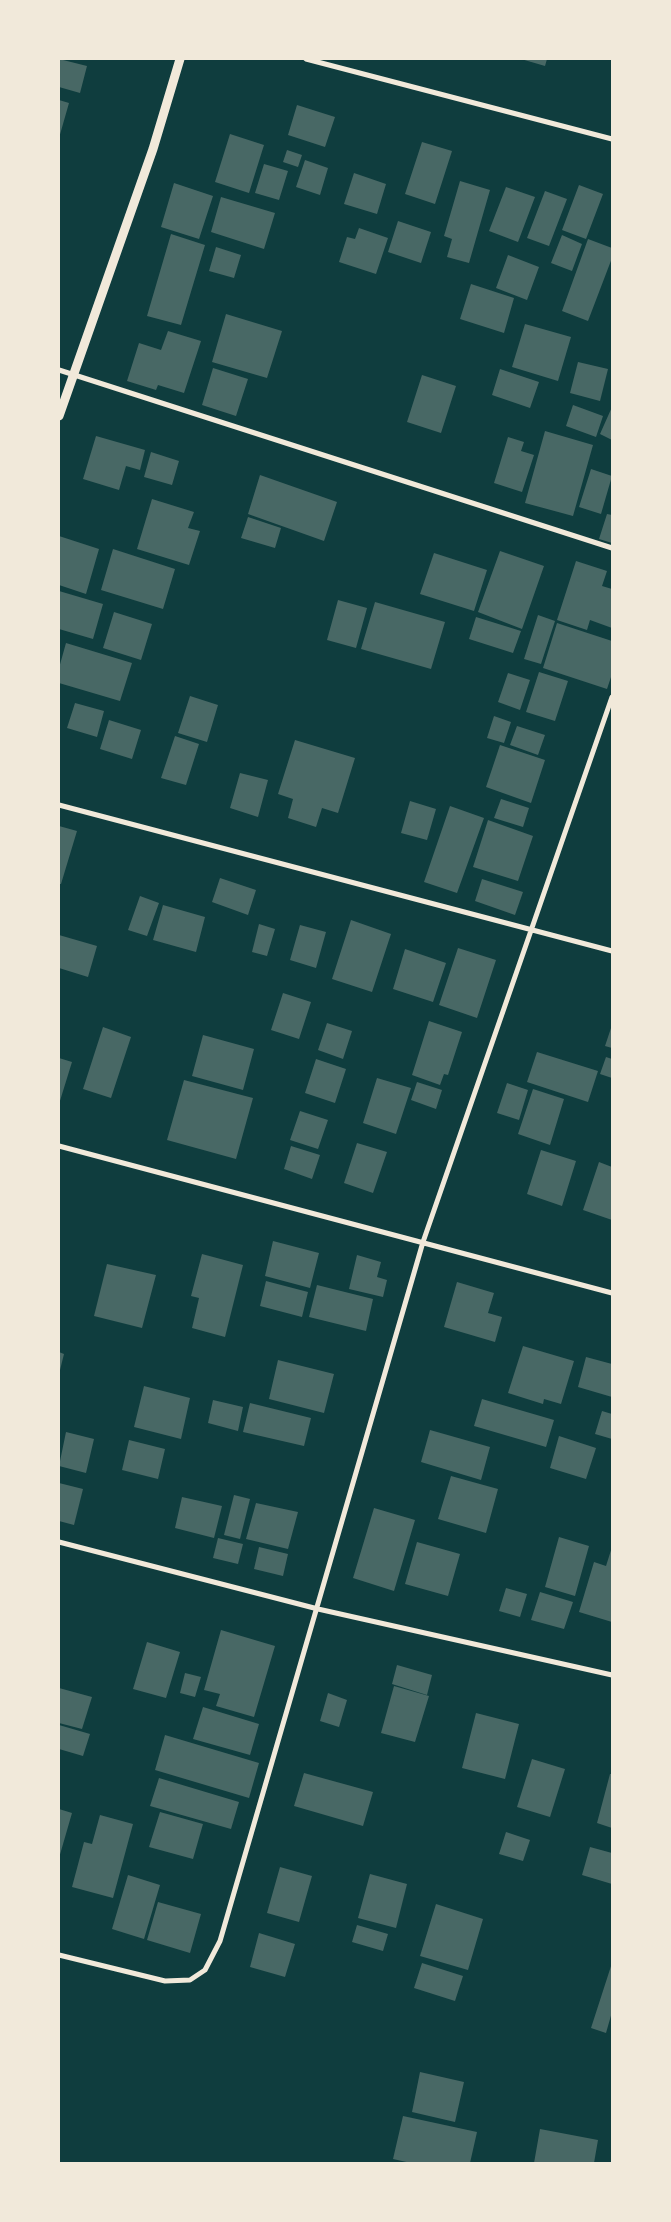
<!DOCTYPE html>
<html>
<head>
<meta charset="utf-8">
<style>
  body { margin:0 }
  #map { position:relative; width:671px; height:2222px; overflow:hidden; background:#0f3d3e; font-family:Lora,serif }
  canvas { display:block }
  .frame { position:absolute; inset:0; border:60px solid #f1e9da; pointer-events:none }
</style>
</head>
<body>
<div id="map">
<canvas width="671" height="2222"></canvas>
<div class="frame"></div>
</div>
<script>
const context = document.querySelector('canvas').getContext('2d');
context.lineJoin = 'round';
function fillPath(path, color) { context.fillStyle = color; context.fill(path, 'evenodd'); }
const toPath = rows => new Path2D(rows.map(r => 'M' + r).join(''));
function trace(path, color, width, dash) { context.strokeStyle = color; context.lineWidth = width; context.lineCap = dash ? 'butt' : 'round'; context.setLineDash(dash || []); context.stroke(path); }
const building = toPath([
  [59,59,87,66,80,93,59,87],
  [521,59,547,59,545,66],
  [59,100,69,103,59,138],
  [297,105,335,117,325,147,288,135],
  [230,134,264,145,249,193,215,182],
  [422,142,452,151,435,204,405,194],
  [287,150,302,155,298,167,283,162],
  [305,160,328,168,320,195,296,187],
  [264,164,288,171,279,200,255,193],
  [354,173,386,184,377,214,344,204],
  [460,181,490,190,469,263,447,257,452,239,444,236],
  [174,183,213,196,199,239,161,227],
  [579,185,603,194,586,239,562,230],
  [506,187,535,197,518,242,489,231],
  [545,191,567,199,549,246,527,238],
  [221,197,275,213,264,249,211,232],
  [398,221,431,232,421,263,388,252],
  [359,228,388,238,376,274,339,262,347,237,355,239],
  [171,234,205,245,181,325,147,316],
  [562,235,582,244,572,271,551,263],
  [588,239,612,248,612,258,588,321,562,311],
  [216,247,241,255,234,278,209,271],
  [508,255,539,267,527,300,496,288],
  [471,284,514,298,504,333,460,319],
  [226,314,282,331,267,378,212,362],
  [525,324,571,337,558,381,512,367],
  [168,331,201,341,184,393,158,385,156,390,127,381,139,343,161,350],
  [578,362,608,369,600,401,570,393],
  [213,368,248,379,236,416,202,405],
  [500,369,539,382,530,408,492,395],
  [422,375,456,386,441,433,407,422],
  [573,405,603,416,596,437,566,426],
  [612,407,612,440,600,434],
  [545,431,593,445,573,516,525,503],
  [96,436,145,450,140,470,126,466,119,490,83,479],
  [508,437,524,442,521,451,534,455,522,492,494,483],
  [151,452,179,461,172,485,144,477],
  [591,469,612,476,601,514,579,507],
  [260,475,337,502,324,541,248,514],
  [152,499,194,512,188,528,200,531,189,565,137,549],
  [607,514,612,515,612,543,599,539],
  [248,517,281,528,275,548,241,538],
  [59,536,99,549,86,594,59,585],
  [113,549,175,569,163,609,101,590],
  [500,551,544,566,522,629,478,612],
  [434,553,487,570,474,611,420,594],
  [576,561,607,571,602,586,612,589,612,628,590,620,587,630,557,620],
  [59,591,103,604,93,639,59,629],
  [338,600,367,608,356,648,327,640],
  [375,602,445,622,431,669,361,649],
  [114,612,152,624,141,660,103,648],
  [538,615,555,621,541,664,524,659],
  [476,617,521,631,513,653,469,639],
  [557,623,612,641,612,674,607,689,543,668],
  [66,643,132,663,120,701,59,683,59,668],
  [539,672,568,681,555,721,526,712],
  [508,673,530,680,520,710,498,702],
  [190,696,218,705,207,742,178,733],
  [75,703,104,711,97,737,67,728],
  [494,716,511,722,504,743,487,738],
  [109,720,141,730,132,759,100,749],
  [517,726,545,735,538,755,510,745],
  [175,736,199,744,186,785,161,778],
  [295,740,355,758,338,813,322,808,316,827,288,818,293,799,278,794],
  [500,745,545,760,531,803,486,787],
  [240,773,268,780,258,817,230,808],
  [501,799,529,808,523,827,494,818],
  [410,801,436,809,427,840,401,833],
  [450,806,484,818,457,893,424,882],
  [488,820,533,836,518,881,473,867],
  [59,826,77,831,61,884,59,884],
  [220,878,256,890,248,915,212,902],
  [482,879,523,892,515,915,475,901],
  [140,896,159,903,147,936,128,930],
  [163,905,205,917,196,952,153,940],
  [351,920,391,934,372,992,332,979],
  [259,924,275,929,267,956,252,952],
  [300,925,326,932,316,968,290,960],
  [59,935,97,946,88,977,59,968],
  [458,948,496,960,477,1018,439,1005],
  [405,949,446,963,433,1002,393,989],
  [283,993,311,1002,299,1039,271,1030],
  [429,1021,462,1032,448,1075,444,1074,440,1085,412,1075],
  [327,1023,352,1031,343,1059,318,1050],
  [612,1025,612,1048,605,1046],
  [103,1027,131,1037,111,1098,83,1089],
  [203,1035,254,1049,243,1090,192,1076],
  [537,1052,598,1071,588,1102,527,1082],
  [606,1057,612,1059,612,1078,600,1074],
  [59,1058,72,1062,59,1104],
  [316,1059,346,1069,335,1103,305,1093],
  [377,1078,411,1088,396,1134,363,1123],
  [184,1080,253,1098,236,1159,167,1140],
  [417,1082,442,1090,436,1109,411,1100],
  [507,1083,528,1090,519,1120,497,1113],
  [533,1089,564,1099,550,1145,518,1134],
  [300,1111,328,1120,318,1149,290,1140],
  [357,1143,387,1152,373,1193,344,1183],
  [291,1146,320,1155,312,1179,284,1169],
  [541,1150,576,1161,562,1206,527,1194],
  [599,1162,612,1167,612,1220,583,1210],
  [273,1241,319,1253,310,1288,265,1276],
  [202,1254,243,1265,225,1337,192,1328,199,1298,191,1296],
  [357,1255,381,1262,377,1277,387,1280,383,1297,349,1289],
  [107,1264,156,1275,142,1328,94,1316],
  [266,1281,308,1292,302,1317,260,1306],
  [457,1282,494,1293,488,1313,502,1317,495,1342,444,1327],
  [317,1285,373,1299,366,1331,309,1317],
  [523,1346,574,1361,561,1404,544,1399,543,1404,508,1393],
  [59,1352,64,1354,59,1374],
  [586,1357,612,1364,612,1397,578,1387],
  [278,1360,334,1374,324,1413,269,1399],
  [144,1386,190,1398,181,1439,134,1427],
  [482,1399,554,1420,546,1447,474,1426],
  [213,1400,243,1407,238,1431,208,1423],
  [250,1403,311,1418,304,1446,243,1432],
  [602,1411,612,1414,612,1439,595,1434],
  [430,1430,490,1447,481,1480,421,1462],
  [66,1432,94,1439,86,1473,59,1466],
  [559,1436,596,1448,586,1479,550,1468],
  [129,1440,165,1449,158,1479,122,1470],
  [451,1476,498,1489,486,1533,438,1519],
  [59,1483,83,1489,74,1525,59,1521],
  [234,1495,250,1499,240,1539,224,1535],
  [182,1497,222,1506,214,1538,175,1528],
  [256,1503,298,1512,288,1549,246,1539],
  [374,1508,415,1520,394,1591,353,1578],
  [559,1537,589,1546,575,1596,545,1587],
  [218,1538,243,1544,238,1564,213,1558],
  [417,1542,460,1554,448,1596,405,1584],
  [259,1547,288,1554,283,1576,254,1569],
  [612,1547,612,1622,579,1612,594,1562,606,1566],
  [506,1588,527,1594,520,1617,499,1611],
  [540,1592,573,1602,564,1629,531,1620],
  [221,1630,275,1646,254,1717,216,1706,220,1694,204,1690],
  [147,1642,180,1652,166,1698,133,1689],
  [397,1665,432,1675,427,1695,392,1684],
  [185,1673,201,1677,195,1697,180,1693],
  [394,1686,429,1696,415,1742,381,1733],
  [59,1688,92,1697,82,1729,59,1723],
  [328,1693,347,1700,339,1727,320,1721],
  [203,1707,259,1724,250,1755,193,1739],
  [476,1713,519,1724,505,1779,462,1768],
  [59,1725,90,1734,83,1756,59,1749],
  [165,1735,259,1763,249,1798,155,1770],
  [532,1759,565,1769,550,1817,517,1807],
  [304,1773,373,1792,363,1826,294,1806],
  [610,1774,612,1774,612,1828,597,1823],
  [159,1778,239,1802,231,1829,150,1806],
  [59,1809,72,1813,59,1858],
  [160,1812,203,1824,193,1859,149,1847],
  [100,1815,133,1824,113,1898,72,1887,84,1842,92,1844],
  [506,1832,530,1840,523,1861,499,1854],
  [590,1847,612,1853,612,1884,582,1875],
  [280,1867,312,1876,299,1922,267,1913],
  [370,1874,407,1884,396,1928,358,1918],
  [128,1875,160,1885,144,1939,112,1929],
  [158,1902,201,1914,190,1953,147,1940],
  [436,1904,483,1919,468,1970,420,1956],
  [357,1925,388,1934,383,1951,352,1942],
  [259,1933,295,1944,285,1977,250,1967],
  [422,1963,463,1976,455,2001,414,1988],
  [612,1963,612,2012,606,2033,591,2028],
  [420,2072,464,2082,455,2122,412,2112],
  [403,2116,477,2132,470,2163,411,2163,393,2159],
  [540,2129,598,2140,594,2163,534,2163]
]);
const minor = toPath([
  [306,59,612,139],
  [59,370,612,548],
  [59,805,612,951],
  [59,1146,612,1293],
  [59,1542,318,1609,612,1675],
  [59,1955,165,1981,190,1980,205,1970,220,1941,423,1242,612,697]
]);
const tertiary = toPath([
  [59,416,153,149,180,59]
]);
fillPath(building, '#486865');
trace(minor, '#f1e9da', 5);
trace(tertiary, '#f1e9da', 9);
</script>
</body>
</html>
